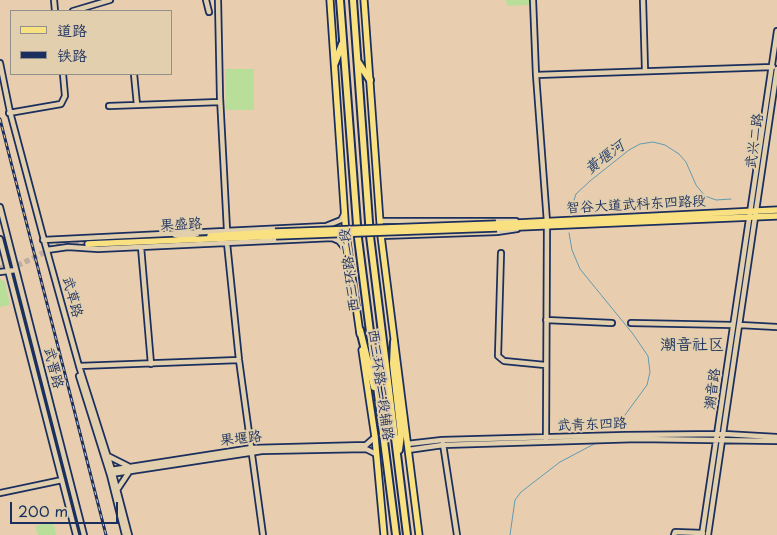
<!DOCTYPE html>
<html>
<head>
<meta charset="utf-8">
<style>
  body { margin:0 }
  #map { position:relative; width:777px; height:535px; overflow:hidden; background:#e8cdaf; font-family:"Playpen Sans","LXGW WenKai TC",sans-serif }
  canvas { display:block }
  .legend { position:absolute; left:10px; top:10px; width:162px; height:65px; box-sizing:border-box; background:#e2cfad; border:1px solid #928f8d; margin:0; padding:6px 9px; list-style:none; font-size:15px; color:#1b2f5e }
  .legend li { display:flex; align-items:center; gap:10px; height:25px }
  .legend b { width:25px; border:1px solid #928f8d }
  .scale { position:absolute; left:10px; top:502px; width:108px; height:22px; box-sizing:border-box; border:2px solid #1b2f5e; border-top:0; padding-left:6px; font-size:15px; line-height:18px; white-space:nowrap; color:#1b2f5e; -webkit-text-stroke:4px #e2cfad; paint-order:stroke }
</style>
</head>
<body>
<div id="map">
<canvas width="777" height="535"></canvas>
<ul class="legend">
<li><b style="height:6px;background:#f9e181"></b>道路</li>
<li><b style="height:6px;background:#1b2f5e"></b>铁路</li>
</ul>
<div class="scale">200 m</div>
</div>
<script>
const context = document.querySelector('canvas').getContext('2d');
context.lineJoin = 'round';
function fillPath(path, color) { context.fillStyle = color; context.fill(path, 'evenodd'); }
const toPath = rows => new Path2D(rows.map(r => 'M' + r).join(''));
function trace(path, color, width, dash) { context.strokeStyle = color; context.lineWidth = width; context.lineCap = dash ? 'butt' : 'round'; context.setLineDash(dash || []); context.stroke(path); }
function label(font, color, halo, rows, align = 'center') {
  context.font = font + ' "Playpen Sans","LXGW WenKai TC",sans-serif'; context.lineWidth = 4; context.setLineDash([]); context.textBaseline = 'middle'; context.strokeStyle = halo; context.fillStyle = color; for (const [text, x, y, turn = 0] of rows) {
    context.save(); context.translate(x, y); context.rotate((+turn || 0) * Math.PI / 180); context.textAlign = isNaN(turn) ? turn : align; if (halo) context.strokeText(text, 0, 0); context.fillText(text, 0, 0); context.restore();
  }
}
const green = toPath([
  [506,0,529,0,529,5,507,6],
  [225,69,254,69,254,110,226,110],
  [0,279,5,282,10,305,0,307],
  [53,521,56,535,38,535,35,526]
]);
const stream = toPath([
  [570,212,576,194,590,181,629,150,640,144,653,142,665,145,679,154,686,162,696,185,705,196,716,200,731,199],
  [569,233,572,250,580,269,633,334,648,356,650,372,647,385,625,415],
  [510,535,515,500,521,492,560,462,596,443]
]);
const majorTunnel = toPath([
  [65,246,88,244],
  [48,248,68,243],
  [0,268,21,264,51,249]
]);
const minor = toPath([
  [54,0,55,11],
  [206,0,209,12],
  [218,0,220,97,227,230],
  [533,0,536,75,547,222,546,438],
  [643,0,645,70],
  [73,11,110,0],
  [0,63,10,112,44,240,79,366,112,470,129,535],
  [134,74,137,105],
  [536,75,773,67],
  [109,106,220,102],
  [9,113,61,104,65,96,63,74],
  [0,207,84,535],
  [380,221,516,221],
  [175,235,185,237,197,234],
  [381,236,497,232,517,229],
  [0,239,76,535],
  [43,240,326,226,341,220,344,214],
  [227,243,239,360,263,535],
  [141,247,151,364],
  [47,250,68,247,98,249,332,238,339,241,347,251],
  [501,253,498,356,504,361,545,365],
  [0,272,16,270],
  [546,320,612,323],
  [631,323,733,325],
  [740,325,777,327],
  [79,366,239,360],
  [79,376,110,475,125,535],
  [407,444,442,440,625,435,724,434,777,437],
  [443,444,457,535],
  [408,450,443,445,638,439,777,441],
  [108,456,128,466],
  [111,470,252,448,366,445,375,437],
  [111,474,262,451,366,449,376,454],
  [117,490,129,472],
  [0,493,62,480],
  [674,535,675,532,703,533],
  [702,535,777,31],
  [708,535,777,69]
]);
const major = toPath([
  [330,0,346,235,360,334],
  [364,0,381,236,419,535],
  [496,224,777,210],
  [497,228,777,216],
  [210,236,275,232],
  [88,244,276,236],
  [362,350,375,437,384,535]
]);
const highway = toPath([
  [340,0,358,238,396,535],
  [353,0,370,236,407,535],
  [358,62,370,80],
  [335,63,342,44],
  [360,330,374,387],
  [394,342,393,364,401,435,399,450]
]);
const rail = toPath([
  [0,119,106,535]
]);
const majorBridge = toPath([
  [275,232,496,224],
  [276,236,497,228]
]);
const streetNames = [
  ["武兴二路",755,141,-82],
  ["智谷大道武科东四路段",636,205,-3],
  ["果盛路",181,225,-3],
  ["西三环路二段",350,270,-97],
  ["武草路",72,297,75],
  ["武晋路",53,368,76],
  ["西三环路二段辅路",380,385,82],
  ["潮音路",713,389,-82],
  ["武青东四路",592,425,-2],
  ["果堰路",241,439,-6]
];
const waterNames = [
  ["黄堰河",605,158,-37]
];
const quarterNames = [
  ["潮音社区",692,346]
];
fillPath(green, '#b9de99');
trace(stream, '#619ab1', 1);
trace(majorTunnel, '#bfad9f', 5.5, [5.5, 3]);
trace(minor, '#1b2f5e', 8);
trace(major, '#1b2f5e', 9);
trace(highway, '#1b2f5e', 10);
trace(minor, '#e2cfad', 4.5);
trace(major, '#f9e181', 5.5);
trace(highway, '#f9e181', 6);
trace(rail, '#1b2f5e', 3);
trace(rail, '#e2cfad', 1, [4]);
trace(majorBridge, '#1b2f5e', 9, []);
trace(majorBridge, '#f9e181', 5.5);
label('14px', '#1b2f5e', '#e2cfad', streetNames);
label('italic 15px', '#27416c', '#e2cfad', waterNames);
label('16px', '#1b2f5e', '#e2cfad', quarterNames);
</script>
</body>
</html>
